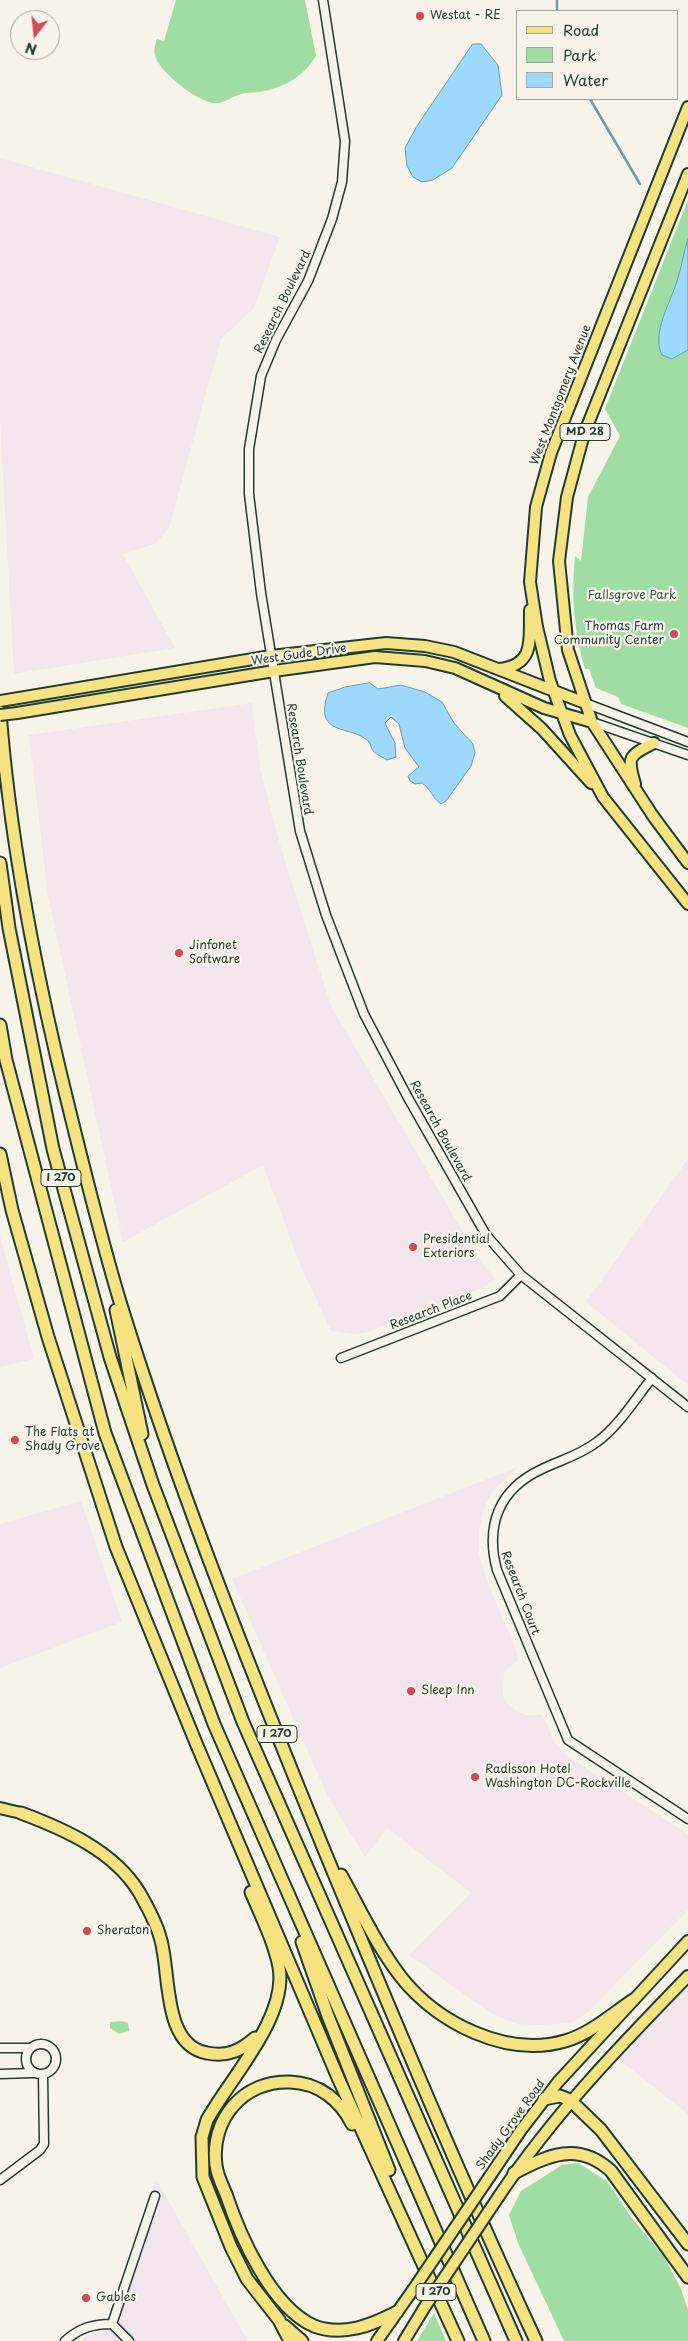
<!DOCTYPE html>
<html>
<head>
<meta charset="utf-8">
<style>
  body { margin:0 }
  #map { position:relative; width:688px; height:2341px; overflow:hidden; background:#f7f3e8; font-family:"Playpen Sans",sans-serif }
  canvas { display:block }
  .legend { position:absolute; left:516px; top:10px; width:162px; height:90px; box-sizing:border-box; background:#f7f3e8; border:1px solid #a1aaa0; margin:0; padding:6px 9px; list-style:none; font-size:15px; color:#1f3d34 }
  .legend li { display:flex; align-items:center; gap:10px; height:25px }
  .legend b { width:25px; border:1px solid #a1aaa0 }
  .north { position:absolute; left:10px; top:10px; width:50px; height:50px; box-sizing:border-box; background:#f7f3e8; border:1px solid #a1aaa0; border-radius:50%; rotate:196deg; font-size:14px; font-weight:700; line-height:20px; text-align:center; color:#1f3d34 }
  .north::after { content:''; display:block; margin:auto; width:18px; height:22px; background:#d1495b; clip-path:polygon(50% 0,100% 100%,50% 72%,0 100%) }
</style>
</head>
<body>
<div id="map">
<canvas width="688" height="2341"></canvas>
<ul class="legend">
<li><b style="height:6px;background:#f6e281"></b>Road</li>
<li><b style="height:14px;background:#a0dda4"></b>Park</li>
<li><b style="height:14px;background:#9cd9fd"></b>Water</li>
</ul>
<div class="north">N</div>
</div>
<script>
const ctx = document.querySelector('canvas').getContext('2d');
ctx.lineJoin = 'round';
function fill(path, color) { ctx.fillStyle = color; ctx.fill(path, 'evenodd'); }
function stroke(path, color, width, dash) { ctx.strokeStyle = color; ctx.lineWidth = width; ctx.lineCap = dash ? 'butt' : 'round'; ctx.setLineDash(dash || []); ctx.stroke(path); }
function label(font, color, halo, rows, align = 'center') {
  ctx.font = font + ' "Playpen Sans",sans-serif'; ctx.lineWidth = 4.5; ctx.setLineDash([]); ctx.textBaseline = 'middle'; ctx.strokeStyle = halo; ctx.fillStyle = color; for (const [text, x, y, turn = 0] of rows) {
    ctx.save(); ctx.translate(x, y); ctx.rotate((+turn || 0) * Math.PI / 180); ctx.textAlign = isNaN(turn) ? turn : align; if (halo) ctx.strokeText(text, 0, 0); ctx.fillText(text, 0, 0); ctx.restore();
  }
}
fill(new Path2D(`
  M0,158L280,237L254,308L221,339L169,528L155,544L123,554L175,648L14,674L0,421Z
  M252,703L260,768L281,848L331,1006L474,1251L495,1279L484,1287L365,1333L353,1334L331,1331L301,1267L263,1165L123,1242L48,896L29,735Z
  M688,1159V1385L586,1302Z
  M0,1236L34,1359L0,1367Z
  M518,1467L492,1492L483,1511L479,1532V1554L487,1581L517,1652L518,1660L504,1672L503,1695L506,1702L516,1711L526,1715H541L547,1724L554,1742L567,1756L688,1834V1910L587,2013L571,2023L540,2025L516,2024L491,2013L409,1955L471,1893L387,1828L365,1857L327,1795L232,1579Z
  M81,1501L122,1622L0,1668V1524Z
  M688,1978V2114L613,2055Z
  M156,2179L248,2341H81L88,2335L102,2333Z`), '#f2e6ec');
fill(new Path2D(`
  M176,0H305L316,56C303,77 285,87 260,92C254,93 247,92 241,94C231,97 222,105 212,103C195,99 162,74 156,58C153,51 155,46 157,39L164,41Z
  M688,200V728L621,704L618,697L596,688L589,669H585C574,631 571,595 575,556L581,561L588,497L620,436L605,409Z
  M122,2021L128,2023L129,2031L119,2034L110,2028V2022Z
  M578,2163L607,2181L631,2217L664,2257L681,2289L688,2310V2341H564L518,2243L509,2215L521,2191L562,2165Z
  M434,2313L446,2341H417Z`), '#a0dda4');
const water = new Path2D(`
  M473,44H481L498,65L502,95L452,168L433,180L422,182L413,177L407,166L405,148L417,126Z
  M688,239V350L672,359L662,355C651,333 671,302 677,281C682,267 683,253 688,239Z
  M370,683L378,689L401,685L425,692L442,702L454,723L473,744L475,753L471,766L446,801L441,804C432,798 431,789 422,783L415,784L410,781L408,776L419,767L405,748L399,724L391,717L385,723L395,743L396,757L387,760C383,757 377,755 374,752C371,749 371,744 368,741C351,724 313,738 328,693L345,687Z`);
fill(water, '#9cd9fd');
stroke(water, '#6a9bad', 1);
stroke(new Path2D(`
  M557,11V0
  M590,99L640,184`), '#6a9bad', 2.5);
const minor = new Path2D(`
  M323,0L345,141L342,182L332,219L308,281L276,340L261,376L249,449V494L261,593L300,831L326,915L364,1014L407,1096L486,1235L521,1275L688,1407
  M585,703L688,742
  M592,722L688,755
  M341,1358L500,1296L521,1275
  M652,1378C635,1399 619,1426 597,1442C580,1455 561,1460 542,1469C499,1489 485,1525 497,1570L568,1740L688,1819
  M26 2059a15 15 0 1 1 30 0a15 15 0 1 1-30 0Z
  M0,2048H30
  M0,2074L33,2073
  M0,2180L40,2150L44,2144L43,2075
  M112,2324L129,2341
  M65,2341C79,2328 93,2324 112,2324L155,2196`);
const major = new Path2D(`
  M688,107L551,453L536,507L530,582L537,627L550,681L570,735L603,797L688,904
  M688,174L584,434L567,497L559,561L568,650L592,722L653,816L688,863
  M499,669C536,665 529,639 530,610
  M505,696L542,729L591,783
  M0,701L271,656L386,643L425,646L454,652L585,703
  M17,713L274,671L375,657L425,661L455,668L544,708L592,722
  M635,784C627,757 628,756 654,743
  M0,1808L21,1813
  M490,2176L521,2130L558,2082L688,1941
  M499,2196C553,2115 620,2046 688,1976
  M377,2341L417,2284
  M404,2341L426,2305`);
const highway = new Path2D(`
  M0,712C10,841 35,970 66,1096C83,1165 100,1236 121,1305C174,1476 240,1643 307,1808C380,1987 455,2166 536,2341
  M0,863L9,928L53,1149L110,1357L153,1485L243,1722L516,2341
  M0,1025L6,1060L105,1433L214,1724L484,2341
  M0,1154L12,1210L48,1337L116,1547L196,1743L339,2080L458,2341
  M116,1310L142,1434
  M21,1813C64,1829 114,1851 139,1892C147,1906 156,1922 160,1937C171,1970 161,2045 207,2053C227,2057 240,2051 255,2038
  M341,1875C360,1909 377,1946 401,1977C437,2023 507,2058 565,2041C590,2034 612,2014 633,2000
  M251,1892C261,1916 274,1941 279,1967C288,2017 231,2077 207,2120L202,2137L203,2177L231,2247L247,2279L279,2320L290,2341
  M302,1942L328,2016L389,2170
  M544,2099L560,2096L570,2100L601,2130L688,2244
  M352,2124C340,2100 319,2083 290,2082C244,2080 210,2119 216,2165C217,2175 222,2185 226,2194C240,2236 271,2307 314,2326C343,2337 372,2325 397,2312
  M514,2173C549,2155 578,2141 611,2171L688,2277
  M285,2326L302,2341`);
stroke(minor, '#1f3d34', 11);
stroke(major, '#1f3d34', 14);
stroke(highway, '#1f3d34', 15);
stroke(minor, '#f7f3e8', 8);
stroke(major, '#f6e281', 10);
stroke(highway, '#f6e281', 11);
const majorBridge = new Path2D(`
  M0,715L17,713
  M417,2284L490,2176
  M426,2305L499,2196`);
stroke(majorBridge, '#1f3d34', 14, []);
stroke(majorBridge, '#f6e281', 10);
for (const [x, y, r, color] of [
  [420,16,5,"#d1495b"],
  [674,634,5,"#d1495b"],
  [179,953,5,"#d1495b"],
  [413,1247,5,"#d1495b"],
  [15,1440,5,"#d1495b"],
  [411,1691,5,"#d1495b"],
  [475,1777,5,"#d1495b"],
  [87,1931,5,"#d1495b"],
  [86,2298,5,"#d1495b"]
]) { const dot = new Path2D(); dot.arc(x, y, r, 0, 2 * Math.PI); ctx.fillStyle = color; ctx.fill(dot); stroke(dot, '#f7f3e8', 2); }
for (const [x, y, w] of [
  [585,432,50],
  [61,1178,40],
  [277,1734,40],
  [436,2292,40]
]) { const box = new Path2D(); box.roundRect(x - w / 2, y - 8.5, w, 17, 4); ctx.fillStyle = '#f7f3e8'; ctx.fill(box); stroke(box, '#1f3d34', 1); }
label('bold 11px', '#1f3d34', null, [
  ["MD 28",585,432],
  ["I 270",61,1178],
  ["I 270",277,1734],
  ["I 270",436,2292]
]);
label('12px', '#1f3d34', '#f7f3e8', [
  ["Westat - RE",430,16],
  ["Thomas Farm",664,627,"right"],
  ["Community Center",664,641,"right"],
  ["Jinfonet",189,946],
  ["Software",189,960],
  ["Presidential",423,1240],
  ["Exteriors",423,1254],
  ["The Flats at",25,1433],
  ["Shady Grove",25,1447],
  ["Sleep Inn",421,1691],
  ["Radisson Hotel",485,1770],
  ["Washington DC-Rockville",485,1784],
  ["Sheraton",97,1931],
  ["Gables",96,2298]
], 'left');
label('12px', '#1f3d34', '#f7f3e8', [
  ["Research Boulevard",283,302,-64],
  ["West Montgomery Avenue",561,395,-69],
  ["West Gude Drive",299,655,-8],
  ["Research Boulevard",299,759,81],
  ["Research Boulevard",440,1131,61],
  ["Research Place",431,1311,-21],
  ["Research Court",520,1593,69],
  ["Shady Grove Road",511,2125,-54]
]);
label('12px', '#395d4a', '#f7f3e8', [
  ["Fallsgrove Park",632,596]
]);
</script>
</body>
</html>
